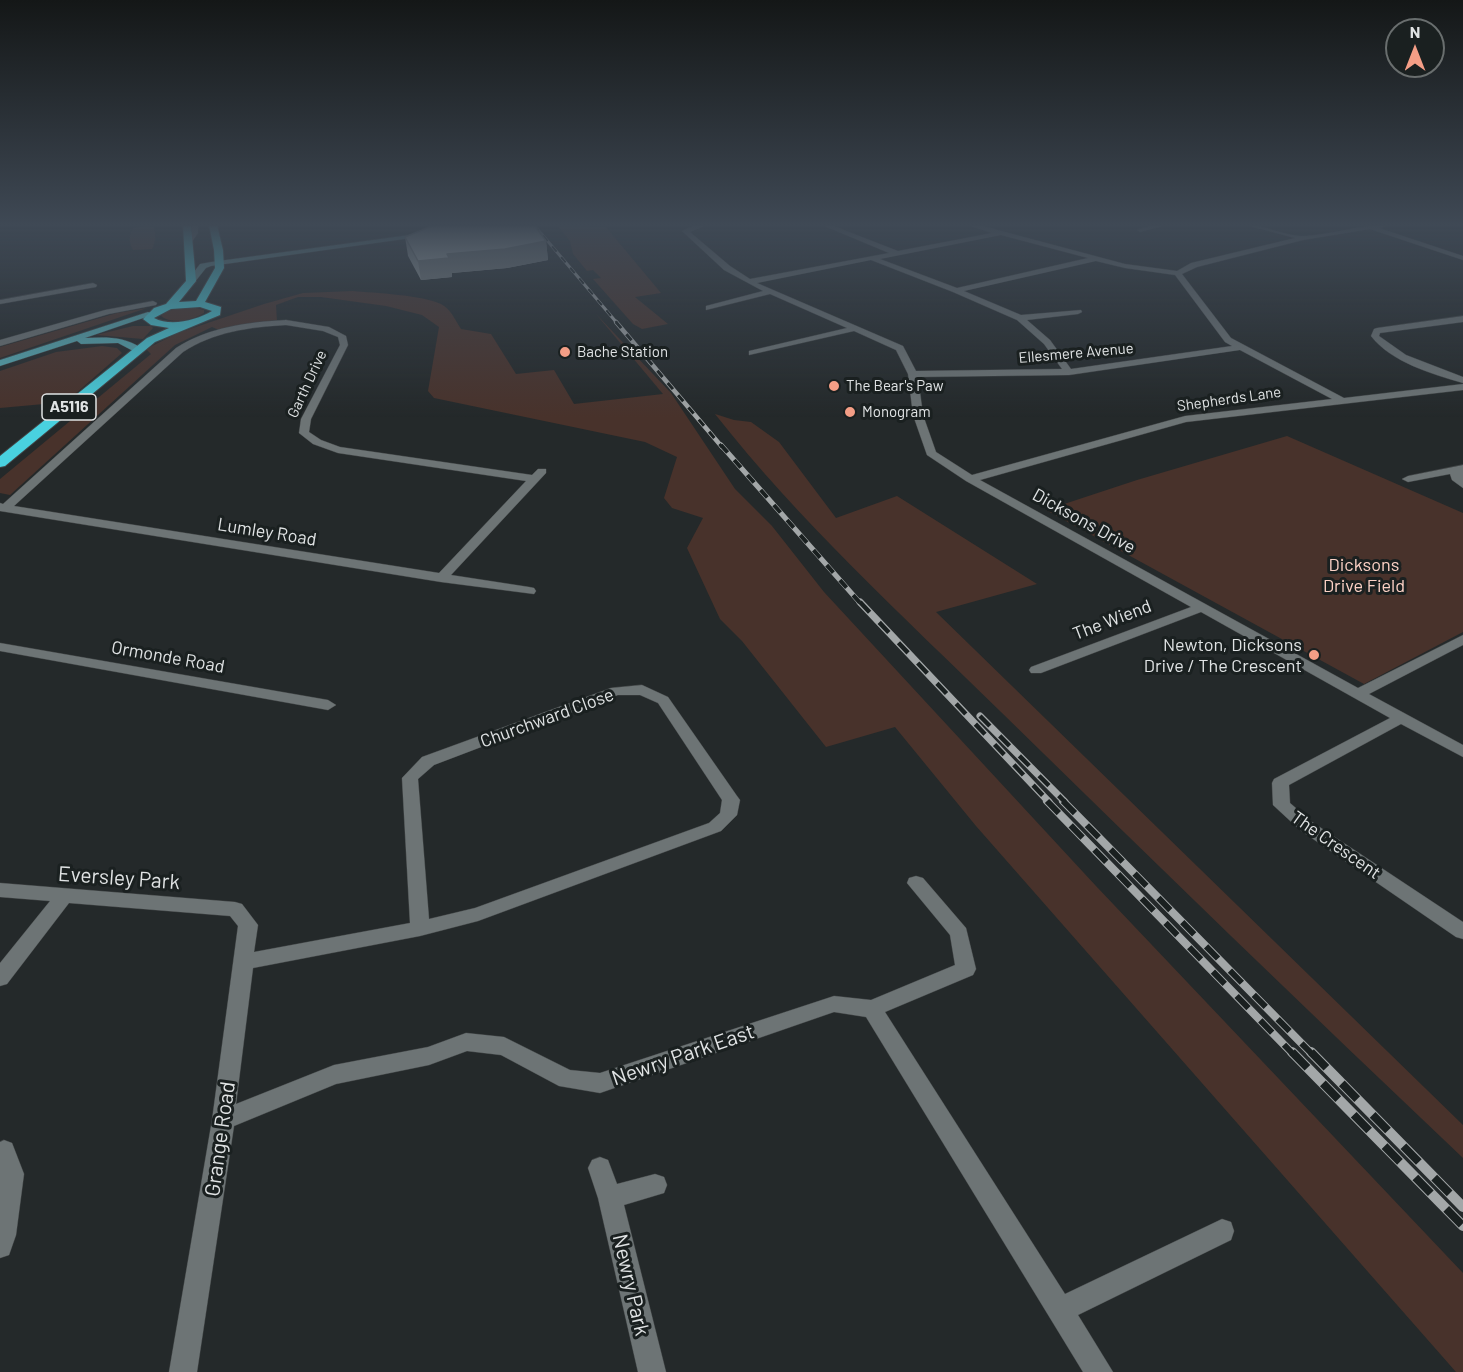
<!DOCTYPE html>
<html>
<head>
<meta charset="utf-8">
<style>
  body { margin:0 }
  #map { position:relative; width:1463px; height:1372px; overflow:hidden; background:#24292a; font-family:Barlow,sans-serif }
  canvas { display:block }
  .north { position:absolute; left:1385px; top:18px; width:60px; height:60px; box-sizing:border-box; background:#1a2020; border:2px solid #696e6e; border-radius:50%; rotate:0deg; font-size:16px; font-weight:700; line-height:24px; text-align:center; color:#e0e3e4 }
  .north::after { content:''; display:block; margin:auto; width:21px; height:27px; background:#f49e86; clip-path:polygon(50% 0,100% 100%,50% 72%,0 100%) }
</style>
</head>
<body>
<div id="map">
<canvas width="1463" height="1372"></canvas>
<div class="north">N</div>
</div>
<script>
const ctx = document.querySelector('canvas').getContext('2d');
ctx.lineJoin = 'round';
function fill(path, color) { ctx.fillStyle = color; ctx.fill(path, 'evenodd'); }
function stroke(path, color, width, dash) { ctx.strokeStyle = color; ctx.lineWidth = width; ctx.lineCap = dash ? 'butt' : 'round'; ctx.setLineDash(dash || []); ctx.stroke(path); }
function label(font, color, halo, rows, align = 'center') {
  ctx.font = font + ' Barlow,sans-serif'; ctx.lineWidth = 6; ctx.setLineDash([]); ctx.textBaseline = 'middle'; ctx.strokeStyle = halo; ctx.fillStyle = color; for (const [text, x, y, turn = 0] of rows) {
    ctx.save(); ctx.translate(x, y); ctx.rotate((+turn || 0) * Math.PI / 180); ctx.textAlign = isNaN(turn) ? turn : align; if (halo) ctx.strokeText(text, 0, 0); ctx.fillText(text, 0, 0); ctx.restore();
  }
}
fill(new Path2D(`
  M557,225L606,227L661,293L635,297L668,324L642,329L633,324L593,279L601,278L593,270L587,271L573,254L570,241Z
  M146,226L154,227C156,236 156,241 152,249L133,250C129,243 128,236 133,228Z
  M353,291C374,293 423,295 441,304C451,309 455,320 461,329L491,334L516,374L554,370L574,404L663,394L596,314L671,393L735,489L772,526L824,592L1096,886L1463,1273V1372H1456L976,826L895,727L826,747L742,641L720,619L687,548L703,518L672,508L664,498L677,457L645,442L434,398L428,391L439,327L422,315L386,306L321,297H298L276,305L277,321L219,330L212,327L175,345L10,495L0,493V479L151,354L146,349L178,333L264,304L303,293Z
  M147,308L0,358V347L117,313Z
  M181,308H196L204,310V313C193,320 172,325 161,316L167,311Z
  M133,326H151L153,328L143,339L96,335Z
  M102,346L117,348L122,353L66,402L0,408V371L56,352Z
  M715,414L734,420L751,422L779,442L836,518L897,496L1037,584L936,612L1463,1125V1158C1308,1011 1154,862 1001,712C903,616 800,522 715,414Z
  M1287,436L1463,513V632L1364,684L1046,510L1137,480Z`), '#48322b');
const street = new Path2D(`
  M192,225H198V233L189,246L186,244L192,233Z
  M696,225H706L690,232L730,266L750,279L889,253L822,225H831L898,251L992,233L968,225H979L1125,264L1177,271L1191,263L1295,238L1246,225C1266,225 1286,237 1305,236C1333,234 1360,225 1388,225L1379,228L1463,256V260L1370,229L1303,240L1197,267L1182,274L1231,338L1344,398L1463,384V390L1186,422L980,480L1358,688L1463,635V645L1369,694L1463,745V757L1401,724L1289,785L1290,803L1312,822L1463,922V939L1456,937L1300,830L1273,805L1272,783L1274,779L1390,718L1201,612L1041,673H1031L1029,670L1031,667L1191,607L966,481L927,455L913,415L908,374L896,350L854,331L749,355V351L847,328L770,294L706,310V306L763,291L724,270L682,231ZM1001,235L1088,258L957,288L880,259ZM871,260L953,292L1017,320L1044,344L1062,369L916,371L903,346L757,283ZM1096,261L1125,268L1175,275L1225,342L1232,346L1071,369L1050,340L1027,320L1078,314L1082,312L1081,310L1021,315L964,291ZM1240,350L1332,399L1185,416L972,475L936,452L923,415L918,377L1069,375Z
  M1154,225H1166L1140,232L1137,230Z
  M93,283L97,285L96,287L0,304V300Z
  M153,301L157,303L156,305L109,314L0,346V340L105,310Z
  M1463,316V322L1380,333L1379,336L1406,355L1463,377V383C1432,374 1391,362 1371,336L1374,329L1377,328Z
  M286,320L329,327L346,336L348,345L311,419L309,432L321,440L340,447L532,475L538,469H546V473L451,575L529,587L534,588L536,591L534,594L441,582L0,511V503L3,504L176,348C209,327 248,322 286,320ZM286,325L323,331L338,337L340,345L301,419L299,433L313,444L338,453L526,481L439,573L14,506L183,352C213,332 250,327 286,325Z
  M1463,465V488L1452,480L1450,474L1408,482L1402,479L1408,476Z
  M0,643L328,700L336,705L328,710L0,651Z
  M642,685L668,697L737,796L740,800L737,815L721,831L478,921L420,936L253,968L236,1104L334,1065L428,1047L466,1033L504,1037L570,1070L600,1073L834,996L871,1000L955,965L950,935L907,883L909,878L916,876L923,878L966,928L976,969L973,975L885,1012L1065,1294L1222,1219L1231,1222L1234,1231L1231,1240L1078,1315L1113,1372H1083L866,1017L834,1012L600,1093L559,1086L501,1055L467,1051L429,1065L336,1084L234,1126L197,1372H169L212,1120L238,926L230,916L69,903L7,984L0,986V963L50,901L0,897V883L235,902L242,904L258,925L254,952L410,923L402,778L422,757L611,688ZM618,695H640L658,703L722,800L720,813L709,823L475,908L429,919L418,779L434,765Z
  M4,1140L12,1143L24,1174L16,1235L9,1255L0,1258V1142Z
  M600,1157L608,1160L617,1184L655,1174L664,1177L667,1185L664,1193L624,1205L666,1372H638L598,1198L588,1168L592,1160Z`);
const secondary = new Path2D(`
  M424,233L426,236L211,266L206,268L194,283L187,281L200,264L211,262Z`);
const primary = new Path2D(`
  M148,312L155,314L85,338C105,337 124,336 141,348V352H135L118,343L81,344L77,341L0,366V360Z`);
const highway = new Path2D(`
  M183,225H191L196,281L179,302L196,301L215,268L214,250L209,225H217L223,250L224,268L205,302L221,307L220,315L155,342L5,466L0,467V456L147,338L169,328L151,325L143,319L154,308L166,304L186,281ZM200,307L212,311C197,320 171,327 154,318L171,309Z`);
stroke(street, '#404445', 1);
stroke(secondary, '#404445', 1);
stroke(primary, '#404445', 1);
stroke(highway, '#404445', 2);
fill(street, '#6d7475');
fill(secondary, '#629095');
fill(primary, '#57acb5');
fill(highway, '#49d1df');
const railFar5 = new Path2D(`
  M534,225L617,323`);
const railFar4 = new Path2D(`
  M616,322L722,447`);
const railFar3 = new Path2D(`
  M721,445L861,604`);
const railFar2 = new Path2D(`
  M860,602L1049,802
  M980,716L1065,802`);
const railFar1 = new Path2D(`
  M1047,801L1293,1054
  M1063,801L1312,1054`);
const rail = new Path2D(`
  M1292,1052L1463,1226
  M1311,1052L1463,1207`);
stroke(railFar5, '#a3a7a8', 3);
stroke(railFar4, '#a3a7a8', 4.5);
stroke(railFar3, '#a3a7a8', 5);
stroke(railFar2, '#a3a7a8', 7);
stroke(railFar1, '#a3a7a8', 8);
stroke(rail, '#a3a7a8', 10);
stroke(railFar5, '#1a2020', 2, [7]);
stroke(railFar4, '#1a2020', 3, [8]);
stroke(railFar3, '#1a2020', 4, [10]);
stroke(railFar2, '#1a2020', 4.5, [14]);
stroke(railFar1, '#1a2020', 6, [17]);
stroke(rail, '#1a2020', 8, [22]);
fill(new Path2D(`
  M405,237L546,241L548,260L507,268L452,273V277L421,280L408,256Z`), '#a5acad');
fill(new Path2D(`
  M546,241L548,260L507,268L452,273V277L421,280L418,261L447,254Z`), '#868c8d');
const building = new Path2D(`
  M434,225H534L546,241L505,249L447,254L449,258L418,261L405,237Z`);
fill(building, '#c0c8c9');
stroke(building, '#868c8d', 1.5);
const sky = ctx.createLinearGradient(0, 0, 0, 417);
sky.addColorStop(0, '#141717');
sky.addColorStop(0.54, '#3f4955');
sky.addColorStop(1, '#3f495500');
ctx.fillStyle = sky;
ctx.fillRect(0, 0, 1463, 417);
for (const [x, y, r, color] of [
  [565,352,6,"#f49e86"],
  [834,386,6,"#f49e86"],
  [850,412,6,"#f49e86"],
  [1314,655,6,"#f49e86"]
]) { const dot = new Path2D(); dot.arc(x, y, r, 0, 2 * Math.PI); ctx.fillStyle = color; ctx.fill(dot); stroke(dot, '#1a2020', 2); }
label('15px', '#e0e3e4', '#1a2020', [
  ["Bache Station",577,352],
  ["The Bear's Paw",846,386],
  ["Monogram",862,412]
], 'left');
label('15px', '#e0e3e4', '#1a2020', [
  ["Ellesmere Avenue",1076,353,-5],
  ["Garth Drive",307,384,-65],
  ["Shepherds Lane",1229,399,-8]
]);
for (const [x, y, w] of [
  [69,407,54]
]) { const box = new Path2D(); box.roundRect(x - w / 2, y - 13, w, 26, 4.5); ctx.fillStyle = '#1a2020'; ctx.fill(box); stroke(box, '#e0e3e4', 1.5); }
label('bold 16px', '#e0e3e4', null, [
  ["A5116",69,407]
]);
label('18px', '#e0e3e4', '#1a2020', [
  ["Dicksons Drive",1084,521,29],
  ["Lumley Road",267,532,9],
  ["The Wiend",1112,620,-21],
  ["Ormonde Road",168,657,10],
  ["Churchward Close",547,718,-20],
  ["The Crescent",1336,845,35]
]);
label('18px', '#fcd1c5', '#1a2020', [
  ["Dicksons",1364,565],
  ["Drive Field",1364,586]
]);
label('18px', '#e0e3e4', '#1a2020', [
  ["Newton, Dicksons",1302,645],
  ["Drive / The Crescent",1302,666]
], 'right');
label('21px', '#e0e3e4', '#1a2020', [
  ["Eversley Park",119,878,4],
  ["Newry Park East",683,1055,-19],
  ["Grange Road",220,1139,-82],
  ["Newry Park",631,1285,77]
]);
</script>
</body>
</html>
